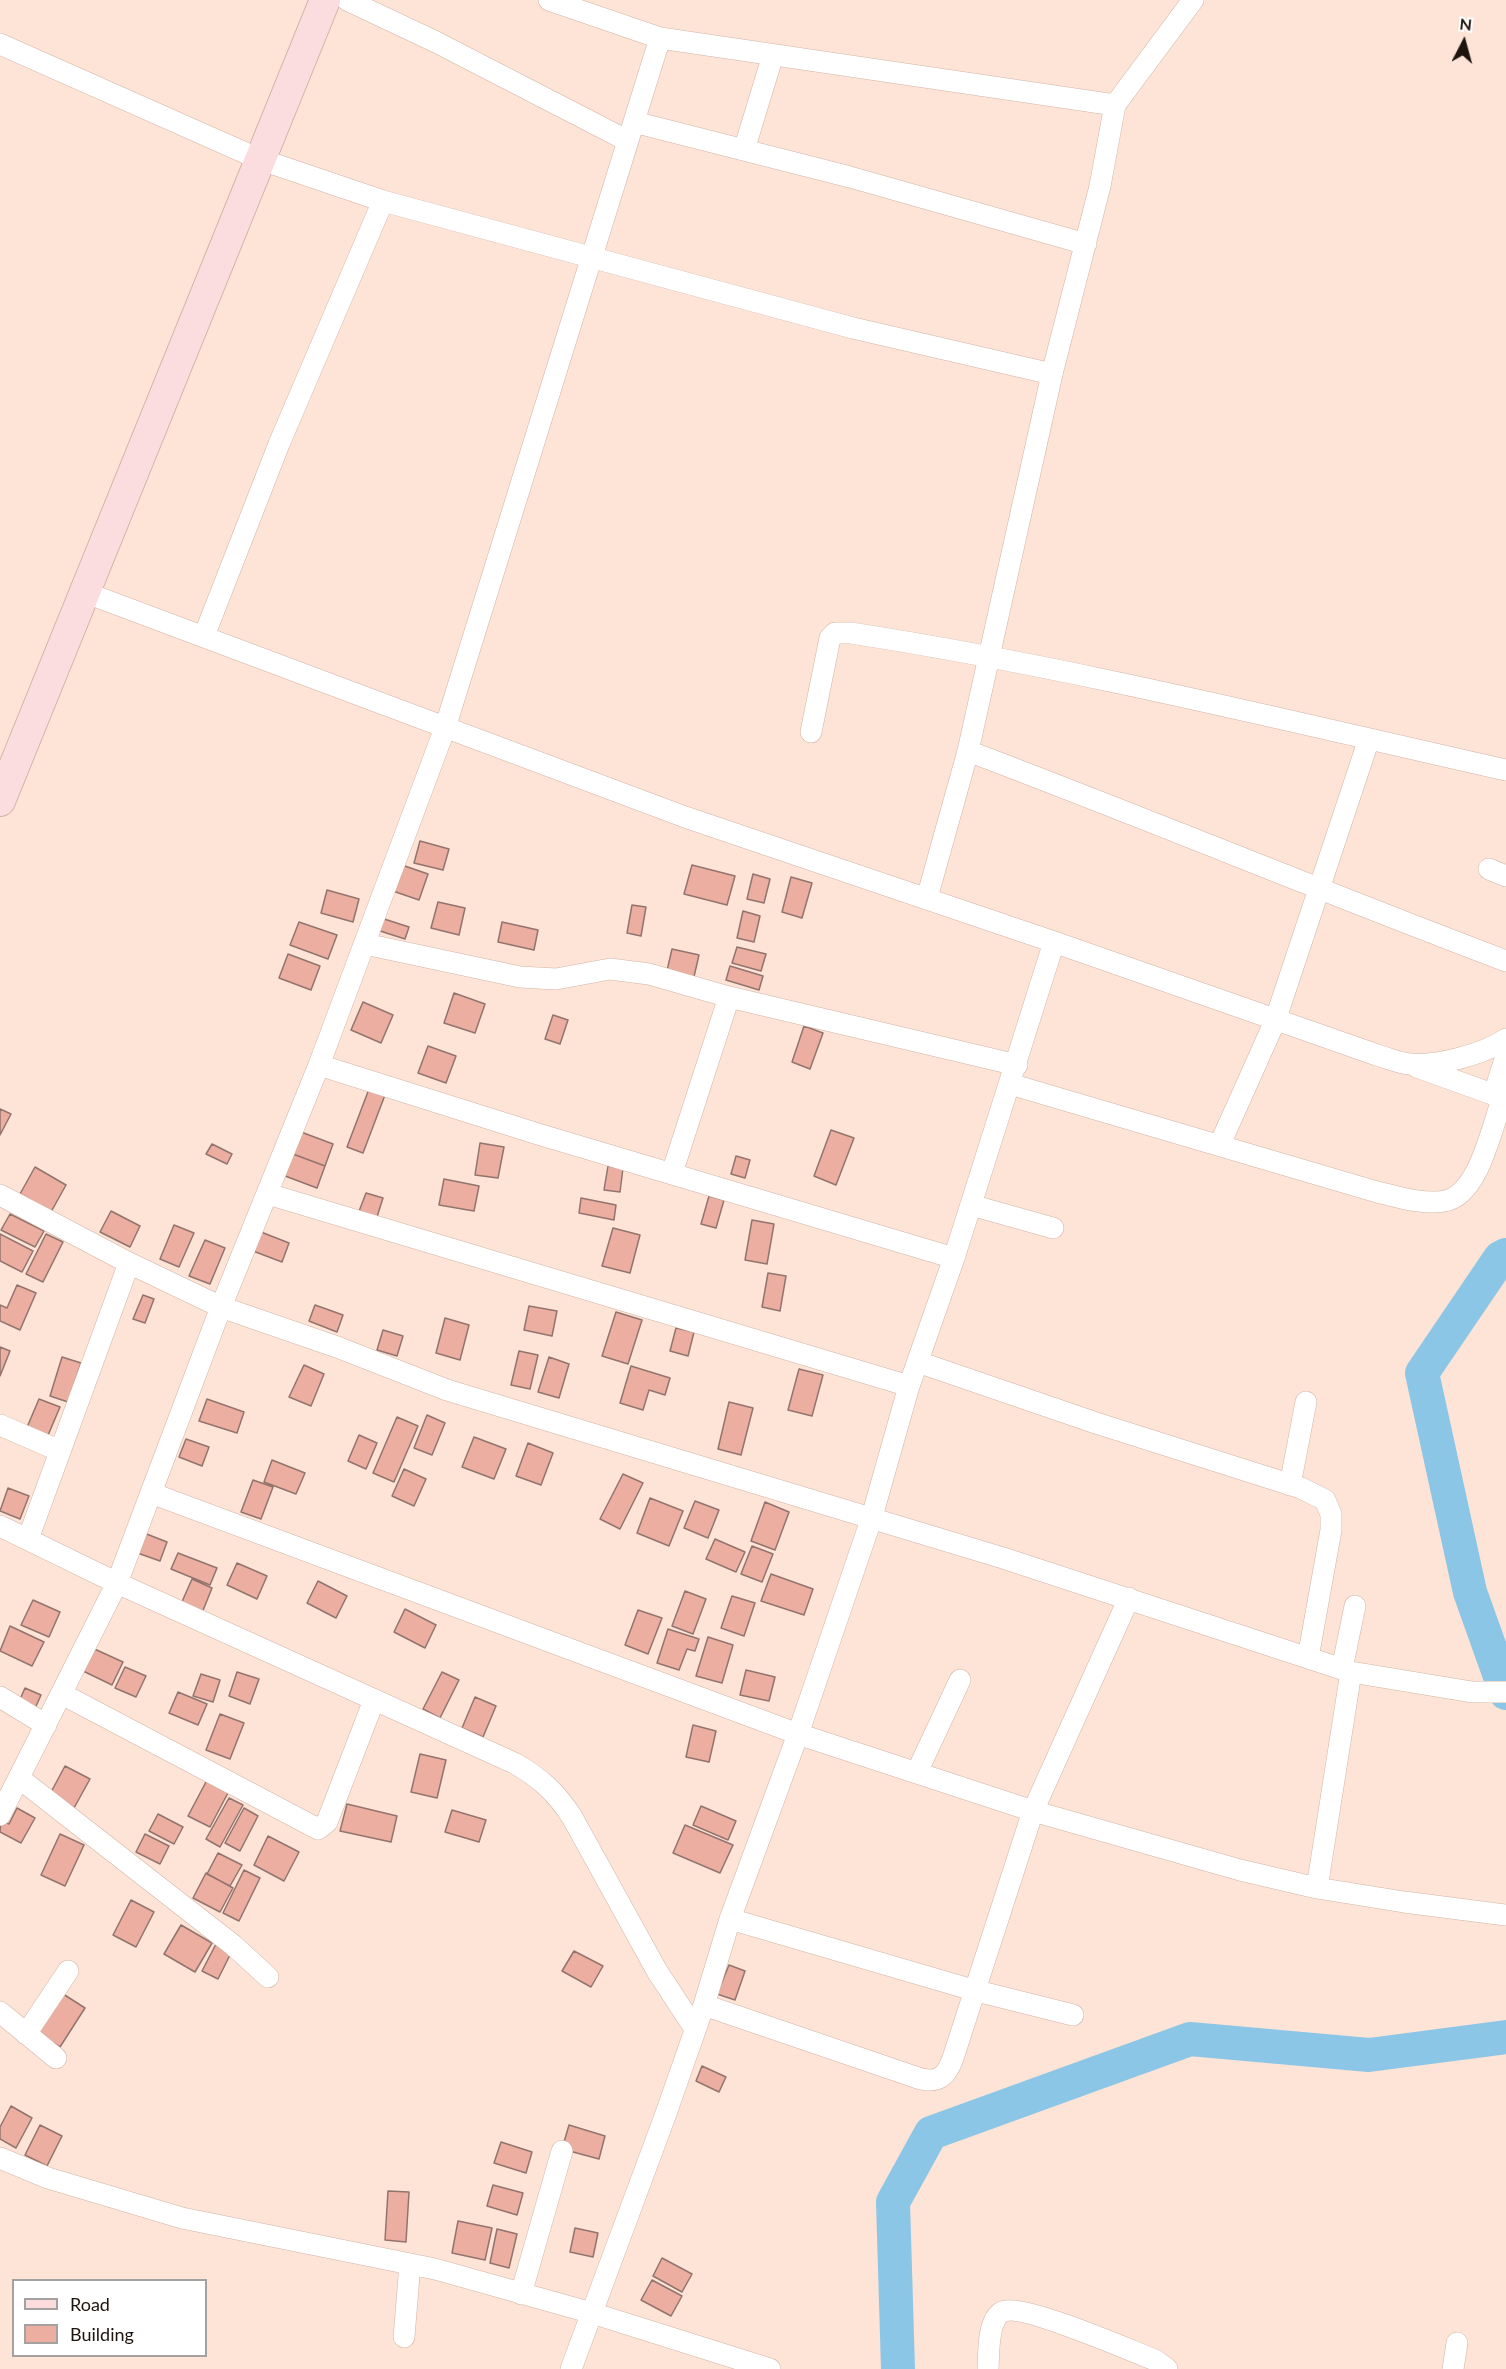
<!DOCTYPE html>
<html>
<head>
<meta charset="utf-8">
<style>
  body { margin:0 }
  #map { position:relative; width:1506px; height:2369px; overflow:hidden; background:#fde4d7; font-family:Lato,sans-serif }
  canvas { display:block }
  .legend { position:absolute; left:12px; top:2279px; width:195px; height:78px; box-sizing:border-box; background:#fff; border:2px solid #a5a19f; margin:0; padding:8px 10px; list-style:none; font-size:18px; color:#1e140e }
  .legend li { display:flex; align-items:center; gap:12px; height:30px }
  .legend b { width:30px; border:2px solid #a5a19f }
  .north { position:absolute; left:1434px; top:12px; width:60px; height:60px; -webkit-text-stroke:4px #fff; paint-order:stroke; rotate:6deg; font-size:16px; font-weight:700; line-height:24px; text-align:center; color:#1e140e }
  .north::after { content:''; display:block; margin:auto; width:21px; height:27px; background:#1e140e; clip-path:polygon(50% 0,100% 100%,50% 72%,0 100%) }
</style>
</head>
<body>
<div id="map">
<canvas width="1506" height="2369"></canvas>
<ul class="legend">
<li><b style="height:8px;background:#fcdddf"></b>Road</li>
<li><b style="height:16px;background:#ecaea1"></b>Building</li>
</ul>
<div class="north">N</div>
</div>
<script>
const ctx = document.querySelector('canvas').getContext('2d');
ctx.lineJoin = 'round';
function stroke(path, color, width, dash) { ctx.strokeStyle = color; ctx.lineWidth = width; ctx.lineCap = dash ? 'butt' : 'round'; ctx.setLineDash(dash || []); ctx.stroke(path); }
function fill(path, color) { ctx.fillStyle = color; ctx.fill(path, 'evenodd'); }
stroke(new Path2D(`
  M1506,1255L1500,1258L1422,1373L1470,1592L1506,1693
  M898,2369L893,2202L931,2133L1190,2039L1369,2055L1506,2037`), '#8cc6e7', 34);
const building = new Path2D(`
  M420,841L449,849L443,870L414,863Z
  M399,864L428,874L419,900L390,890Z
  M692,865L735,876L727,905L684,894Z
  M753,874L770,879L764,903L747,899Z
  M791,877L812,883L802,918L782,912Z
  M327,890L359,899L353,922L321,913Z
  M438,902L465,908L459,935L431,928Z
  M632,905L646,907L641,936L627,933Z
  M743,911L760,916L754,942L737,938Z
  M378,917L409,927L405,939L374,929Z
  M299,922L337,935L328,959L290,945Z
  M502,922L538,930L534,950L498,942Z
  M737,947L766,954L761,971L732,963Z
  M672,949L699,955L693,981L666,975Z
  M288,954L320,966L311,990L279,978Z
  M730,966L763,976L759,990L726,980Z
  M454,993L485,1004L475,1033L444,1023Z
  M363,1002L393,1015L381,1043L351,1030Z
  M553,1015L568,1020L560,1044L545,1039Z
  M804,1026L823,1033L810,1069L792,1062Z
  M428,1046L456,1056L446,1083L418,1073Z
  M369,1089L385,1095L363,1153L347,1147Z
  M0,1109L11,1114L0,1135Z
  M831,1130L854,1138L836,1185L814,1176Z
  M301,1132L333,1144L325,1166L293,1154Z
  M480,1143L504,1147L498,1178L475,1175Z
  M212,1144L232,1154L227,1164L206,1154Z
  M293,1154L325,1166L317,1188L285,1176Z
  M736,1156L750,1160L745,1178L731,1174Z
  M608,1166L623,1168L620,1192L604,1190Z
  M35,1167L66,1185L51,1212L20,1194Z
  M444,1179L479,1186L474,1211L439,1205Z
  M366,1193L383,1198L376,1220L358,1214Z
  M709,1196L724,1200L716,1228L701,1224Z
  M581,1198L616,1205L614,1220L579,1213Z
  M111,1211L140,1226L130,1247L100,1232Z
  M10,1214L44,1231L35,1247L1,1230Z
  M752,1220L774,1224L767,1264L745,1260Z
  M174,1225L194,1233L179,1267L160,1259Z
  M613,1228L640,1235L630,1273L602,1266Z
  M261,1232L289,1243L282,1262L253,1251Z
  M0,1234L33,1251L22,1272L0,1261Z
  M46,1234L63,1242L43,1282L26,1274Z
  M205,1240L225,1248L210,1284L189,1276Z
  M768,1273L786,1276L780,1311L762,1307Z
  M17,1285L36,1293L20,1330L0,1321V1305L7,1308Z
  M143,1295L154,1299L145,1323L133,1319Z
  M315,1305L343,1315L337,1332L309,1321Z
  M529,1306L557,1311L552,1336L524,1330Z
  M616,1312L642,1320L628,1364L602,1356Z
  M445,1318L469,1325L460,1360L436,1353Z
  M676,1328L694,1332L688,1356L670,1351Z
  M383,1330L403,1336L397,1356L377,1350Z
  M0,1347L10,1351L0,1376Z
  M519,1351L538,1355L530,1389L511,1385Z
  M62,1357L81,1363L68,1402L50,1396Z
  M549,1357L569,1364L559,1398L538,1392Z
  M304,1365L324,1374L311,1406L289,1397Z
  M631,1366L670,1378L665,1395L649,1390L643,1410L620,1403Z
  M799,1369L823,1375L812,1416L788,1410Z
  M39,1399L60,1407L46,1440L25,1432Z
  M207,1399L244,1412L237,1433L199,1421Z
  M729,1402L753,1408L741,1455L718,1449Z
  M427,1415L445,1423L432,1455L414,1448Z
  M397,1417L418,1426L394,1482L373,1473Z
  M359,1435L377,1443L366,1469L348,1461Z
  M474,1437L506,1449L494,1479L462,1467Z
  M186,1439L209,1447L202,1466L179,1457Z
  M528,1443L553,1453L541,1485L516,1476Z
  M272,1460L305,1473L296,1494L264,1482Z
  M404,1469L426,1479L414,1506L392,1496Z
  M623,1474L643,1483L620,1529L600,1519Z
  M253,1480L273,1487L261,1519L241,1512Z
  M8,1488L29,1496L20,1519L0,1511Z
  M650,1498L683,1511L669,1546L637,1533Z
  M695,1501L719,1510L708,1538L684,1528Z
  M765,1502L789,1512L775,1550L751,1541Z
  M139,1531L167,1542L160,1561L132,1551Z
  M715,1539L745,1552L736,1572L706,1559Z
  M752,1546L773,1554L762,1582L741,1574Z
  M178,1553L217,1568L210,1585L171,1569Z
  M237,1563L267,1576L257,1599L227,1585Z
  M771,1574L813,1589L804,1615L761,1601Z
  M192,1579L212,1588L202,1613L181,1604Z
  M318,1581L347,1596L336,1618L307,1603Z
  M685,1591L706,1599L693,1634L672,1626Z
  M732,1596L755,1603L744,1636L721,1628Z
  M33,1600L60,1612L49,1637L21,1625Z
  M405,1609L436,1625L425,1648L394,1632Z
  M638,1610L662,1618L648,1654L625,1645Z
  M10,1626L44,1642L32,1666L0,1651Z
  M668,1629L699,1639L695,1651L687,1649L679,1670L657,1663Z
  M708,1637L733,1645L722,1683L696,1676Z
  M90,1647L123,1662L112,1685L79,1669Z
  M125,1667L146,1676L136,1697L115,1688Z
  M746,1670L775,1677L769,1701L740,1695Z
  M237,1672L259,1679L250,1704L229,1696Z
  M442,1672L459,1680L440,1718L423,1709Z
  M201,1674L220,1680L213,1702L193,1696Z
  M25,1688L41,1695L33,1713L17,1706Z
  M178,1692L207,1704L198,1725L169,1713Z
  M475,1697L496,1706L483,1737L462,1728Z
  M220,1714L244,1723L230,1759L206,1750Z
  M693,1725L716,1731L709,1762L686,1757Z
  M420,1754L446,1760L437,1798L411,1792Z
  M65,1766L90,1779L74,1808L50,1794Z
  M207,1780L229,1791L210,1827L188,1816Z
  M229,1798L243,1805L220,1847L206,1839Z
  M347,1804L397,1816L391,1842L340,1831Z
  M701,1806L736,1821L728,1840L693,1825Z
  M17,1808L35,1818L21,1843L0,1832L1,1820L9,1824Z
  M244,1808L258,1816L240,1851L225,1843Z
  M452,1810L486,1820L479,1842L445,1832Z
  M158,1814L183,1827L174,1844L149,1831Z
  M685,1825L733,1845L720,1873L673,1853Z
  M60,1834L84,1845L65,1886L41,1875Z
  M145,1834L169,1846L160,1864L136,1852Z
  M268,1836L299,1852L284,1881L254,1865Z
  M218,1853L242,1865L230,1886L207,1874Z
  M244,1870L260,1878L239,1921L223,1913Z
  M206,1873L233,1888L220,1912L193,1898Z
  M131,1900L154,1912L136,1947L113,1935Z
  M181,1925L212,1943L195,1972L164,1954Z
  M216,1944L232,1951L218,1979L202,1971Z
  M574,1951L603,1966L591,1987L562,1971Z
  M729,1965L745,1971L735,2000L717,1994Z
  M60,1992L85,2008L60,2047L35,2032Z
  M702,2066L726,2077L719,2092L696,2081Z
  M11,2106L32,2118L16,2148L0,2139V2127Z
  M40,2125L62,2136L47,2166L25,2155Z
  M569,2125L605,2136L599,2159L562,2149Z
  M501,2142L532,2152L526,2173L494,2163Z
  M493,2185L523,2193L517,2215L487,2206Z
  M388,2191L409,2192L406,2242L385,2240Z
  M458,2221L492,2228L485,2260L452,2253Z
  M575,2228L598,2233L593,2257L570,2252Z
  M497,2229L517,2234L509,2268L490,2263Z
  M662,2258L692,2274L682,2292L653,2276Z
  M652,2280L682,2296L671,2316L641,2300Z`);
fill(building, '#ecaea1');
stroke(building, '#93746d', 1.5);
const street = new Path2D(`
  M347,0L436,42L628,141
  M549,0L660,38L1115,105
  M0,44L259,159L383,201L853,328L1052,374
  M634,122L850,177L1086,244
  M744,150L773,55
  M84,592L685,817L1054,942L1377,1055C1388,1058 1399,1063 1410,1064C1436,1067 1484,1054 1506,1039
  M204,636L279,444L383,201
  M811,732L830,638L835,633H851C1071,667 1288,721 1506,770
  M968,751C1148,819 1326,893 1506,961
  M1489,869L1506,876
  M927,898L968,751L1052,374L1100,186L1115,105L1193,0
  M365,944L520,977L556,979L610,969L649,974L729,997L1017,1065
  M319,1065L538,1134L954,1258
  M1417,1067L1506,1099
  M1010,1084L1377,1192C1399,1197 1422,1205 1445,1201C1479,1195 1492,1126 1503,1097
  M1494,1094L1506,1056
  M1220,1144L1275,1021L1369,739
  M672,1173L729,997
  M268,1194L909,1386
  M0,1195L129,1263L221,1307L337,1347L447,1390L1003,1558L1351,1672L1472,1692H1506
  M971,1205L1053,1228
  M918,1362L1096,1423L1301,1488L1325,1500L1331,1514V1530L1308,1658
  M0,1425L60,1451
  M1290,1485L1306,1402
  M151,1493L798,1734L1033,1811L1240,1870L1317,1888L1404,1902L1506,1915
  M0,1526L117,1583L514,1763C539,1777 556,1792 572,1817L657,1971L695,2029
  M28,1539L129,1263
  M1342,1669L1355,1606
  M62,1694L318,1829L327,1822L374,1700
  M0,1697L46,1725
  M917,1772L960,1680
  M19,1778L233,1945L268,1977
  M0,1815L117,1583L221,1307L319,1065L445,728L660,38
  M1317,1888L1351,1672
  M730,1919L973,1990L1073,2015
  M704,2005L921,2079C940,2083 947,2075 953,2058L1033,1811L1129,1598
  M0,2012L56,2058
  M26,2034L68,1971
  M0,2158L48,2178L182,2218L435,2269L592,2313L770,2369
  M521,2294L562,2151
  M404,2337L410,2264
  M571,2369L664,2119L704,2005L730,1919L798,1734L871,1520L909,1386L954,1258L1054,942
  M988,2369C989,2354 987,2321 1002,2312C1020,2302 1131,2351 1155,2360L1167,2369
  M1453,2369L1457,2343`);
const secondary = new Path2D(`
  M0,801L325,0`);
stroke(street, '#d2b4a5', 22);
stroke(secondary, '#d2b4a5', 32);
stroke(street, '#fff', 21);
stroke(secondary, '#fcdddf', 30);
</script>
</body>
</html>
